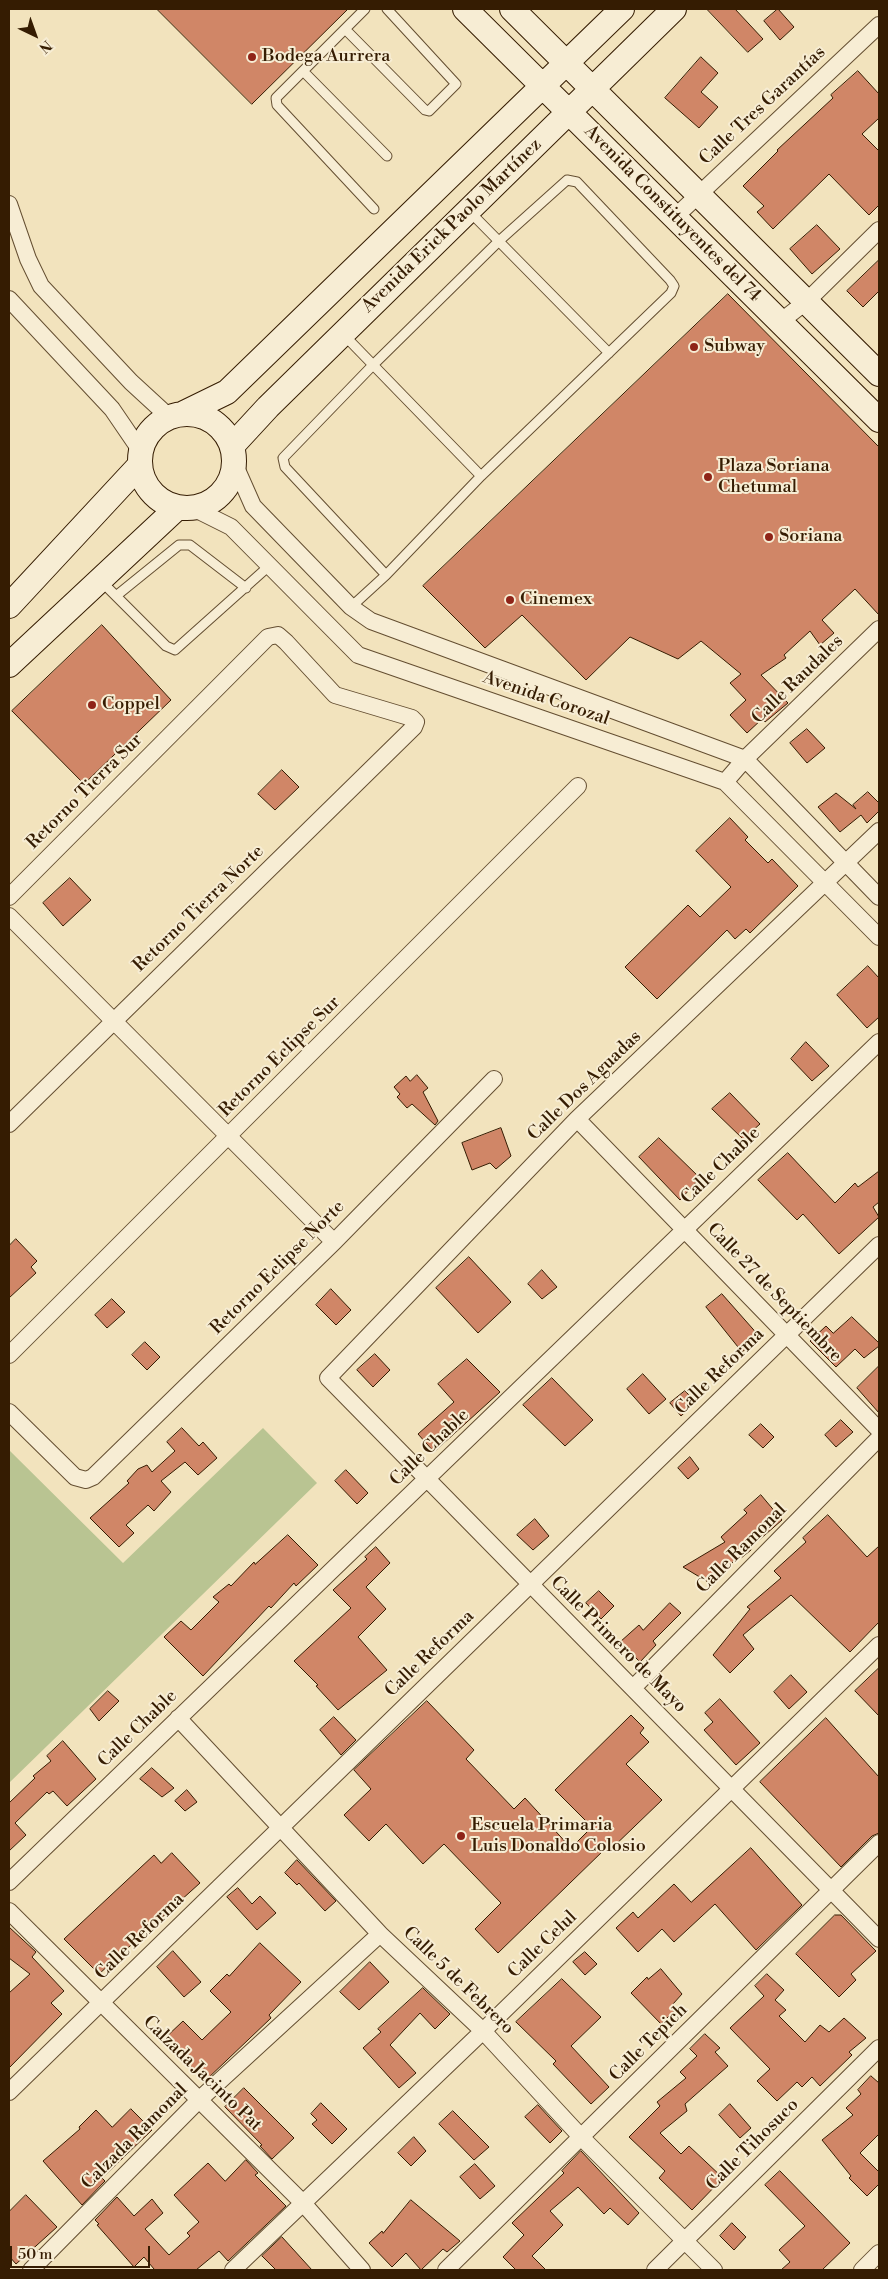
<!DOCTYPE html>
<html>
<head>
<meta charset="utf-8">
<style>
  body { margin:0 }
  #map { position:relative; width:888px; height:2279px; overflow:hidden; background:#f2e3bd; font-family:"Libre Bodoni",serif }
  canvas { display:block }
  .frame { position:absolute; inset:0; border:10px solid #351c02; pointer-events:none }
  .north { position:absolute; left:10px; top:10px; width:50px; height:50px; -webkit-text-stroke:4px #f7edd4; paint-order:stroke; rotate:138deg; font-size:14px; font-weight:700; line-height:20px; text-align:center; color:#351c02 }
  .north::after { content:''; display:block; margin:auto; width:18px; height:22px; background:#351c02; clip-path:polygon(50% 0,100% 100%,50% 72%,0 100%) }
  .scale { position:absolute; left:10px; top:2246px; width:140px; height:22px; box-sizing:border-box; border:2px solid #351c02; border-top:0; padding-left:6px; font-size:15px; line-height:18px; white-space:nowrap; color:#351c02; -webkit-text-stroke:4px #f7edd4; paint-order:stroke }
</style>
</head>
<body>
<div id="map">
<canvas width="888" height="2279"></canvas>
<div class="frame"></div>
<div class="north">N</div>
<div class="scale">50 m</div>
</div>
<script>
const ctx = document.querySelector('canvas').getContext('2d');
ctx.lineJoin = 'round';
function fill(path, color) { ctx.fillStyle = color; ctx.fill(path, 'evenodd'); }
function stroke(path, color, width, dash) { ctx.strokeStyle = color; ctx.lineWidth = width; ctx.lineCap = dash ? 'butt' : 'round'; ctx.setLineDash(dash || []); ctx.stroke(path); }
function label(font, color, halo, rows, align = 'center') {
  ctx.font = font + ' "Libre Bodoni",serif'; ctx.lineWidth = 4; ctx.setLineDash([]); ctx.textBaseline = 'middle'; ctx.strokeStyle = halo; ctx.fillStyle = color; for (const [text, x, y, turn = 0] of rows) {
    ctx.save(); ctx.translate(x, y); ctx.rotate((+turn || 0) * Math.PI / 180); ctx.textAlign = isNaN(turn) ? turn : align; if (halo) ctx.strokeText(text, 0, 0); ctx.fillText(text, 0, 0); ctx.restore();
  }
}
fill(new Path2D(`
  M263,1428L317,1483L9,1783V1450L123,1563Z`), '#b9c492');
const building = new Path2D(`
  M157,9H348L252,104Z
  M707,9H735L763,39L748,52Z
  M778,9L794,27L780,40L764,21Z
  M701,57L718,73L701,92L718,107L699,128L665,98Z
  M858,71L879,94V118L862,134L879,151V205L869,215L829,174L773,229L757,212L764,206L743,186L778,151L777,150L833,98L831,95Z
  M817,225L840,249L812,274L790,249Z
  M879,260V291L863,307L847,291Z
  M728,294L879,447V615L855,589L822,620L834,633L820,645L810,631L784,655L786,658L761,675L788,703L765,722L762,719L747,733L730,715L746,700L730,683L741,674L701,641L678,659L630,637L586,680L522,615L485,648L423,586Z
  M102,625L171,700L84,784L12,711Z
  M807,729L825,748L807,763L790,743Z
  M282,770L299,787L275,810L258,794Z
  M868,792L879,803V811L867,823L861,815L840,832L818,807L836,793L856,809L853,805Z
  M730,818L748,837L745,840L768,863L772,859L798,886L750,933L746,929L735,939L727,930L657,999L625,967L688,905L700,917L731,887L696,851Z
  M70,878L91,900L63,926L43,903Z
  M868,966L879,978V1017L867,1028L837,995Z
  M806,1042L829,1066L812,1081L791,1059Z
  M417,1075L428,1088L423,1092L438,1121L435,1125L412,1104L407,1108L397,1097L400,1094L394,1087L406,1076L410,1081Z
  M730,1093L760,1124L743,1139L712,1109Z
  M501,1128L511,1156L496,1169L490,1163L472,1170L462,1143Z
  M659,1138L700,1178L680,1200L639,1157Z
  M788,1153L835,1203L855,1183L858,1187L879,1171V1202L873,1207L879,1217L839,1254L803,1214L797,1220L758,1180Z
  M16,1239L37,1261L31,1267L36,1273L9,1298V1246Z
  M469,1257L511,1302L478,1333L436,1288Z
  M542,1270L557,1287L542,1299L528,1284Z
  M331,1289L351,1310L336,1325L316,1305Z
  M722,1294L760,1337L742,1352L706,1307Z
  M112,1299L125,1312L107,1328L95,1315Z
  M852,1317L879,1343V1346L864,1358L855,1349L836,1367L810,1341L826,1326L833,1333Z
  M145,1342L160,1357L147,1370L132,1355Z
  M375,1354L390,1370L373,1387L357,1370Z
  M467,1359L500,1392L434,1452L418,1434L454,1402L438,1384Z
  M879,1366V1413L857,1388Z
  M643,1374L666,1399L649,1414L627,1389Z
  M552,1378L593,1420L565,1446L523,1405Z
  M685,1391L696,1402L681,1416L670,1403Z
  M841,1420L853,1432L836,1447L825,1435Z
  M761,1424L774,1437L763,1448L749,1435Z
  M182,1428L199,1446L203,1442L217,1458L198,1475L185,1462L161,1481L171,1492L154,1511L148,1505L126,1525L134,1533L119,1547L90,1518L129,1483L127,1481L138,1469L147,1465L152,1472L175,1451L167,1442Z
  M690,1457L699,1469L688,1479L678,1468Z
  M346,1470L368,1493L357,1504L335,1481Z
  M761,1495L782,1520L750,1548L751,1550L741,1558L738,1556L713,1585L683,1567L725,1542L721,1537L747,1513L744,1510Z
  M828,1515L867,1557L879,1546V1622L850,1652L791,1595L743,1635L754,1649L730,1673L713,1655L750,1609L747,1607L781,1578L774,1571L806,1542L803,1538Z
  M535,1519L549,1536L533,1550L517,1535Z
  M288,1535L318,1565L296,1586L294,1583L271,1608L269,1606L203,1676L164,1637L181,1621L191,1630L219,1602L213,1597L229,1584L231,1586L254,1562L255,1564Z
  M376,1547L390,1563L366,1587L386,1609L358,1637L387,1670L338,1710L316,1686L318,1685L294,1661L351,1608L333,1590L367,1559L365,1557Z
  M599,1591L614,1606L601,1619L586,1603Z
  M670,1603L681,1613L653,1641L656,1645L640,1662L620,1642L639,1625L643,1630Z
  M879,1668V1716L855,1691Z
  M791,1675L807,1692L789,1709L774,1692Z
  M108,1691L119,1701L99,1721L90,1709Z
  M720,1699L760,1743L736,1765L704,1730L713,1722L705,1713Z
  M427,1701L474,1750L466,1759L514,1809L525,1798L571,1848L592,1827L555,1790L631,1715L644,1728L640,1733L649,1742L626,1764L662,1800L608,1852L605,1849L498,1953L475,1929L501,1903L444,1844L423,1864L386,1824L369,1841L344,1815L371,1789L354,1770Z
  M334,1717L356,1740L341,1755L320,1730Z
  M826,1718L879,1777V1833L872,1836L841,1867L760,1782Z
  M63,1741L96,1779L67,1806L53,1791L49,1794L47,1792L15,1823L26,1835L9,1851V1803L35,1778L33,1776L51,1761L47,1756Z
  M152,1768L174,1788L162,1797L140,1779Z
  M187,1790L197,1802L185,1811L175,1801Z
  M751,1848L802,1905L756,1950L715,1904L674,1942L662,1929L638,1952L616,1928L633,1912L638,1918L674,1884L691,1902Z
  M172,1853L200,1883L99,1974L64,1939L154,1855L161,1863Z
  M297,1860L336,1901L325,1911L299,1883L297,1885L285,1873Z
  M238,1888L252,1904L260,1896L276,1913L257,1930L227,1897Z
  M835,1915H841L876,1951L851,1974L856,1980L839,1997L796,1954Z
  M9,1927L36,1952L32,1957L64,1991L51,2003L62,2014L9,2068V1993L30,1974L9,1958Z
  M260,1943L301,1982L269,2015L271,2018L205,2081L164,2039L183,2021L202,2040L231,2012L210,1991L227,1974L229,1976Z
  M173,1951L201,1982L184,1997L157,1967Z
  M585,1952L597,1964L585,1975L573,1962Z
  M370,1962L389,1982L359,2010L340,1992Z
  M661,1969L682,1994L673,2004L677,2008L661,2024L631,1993L647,1977L648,1979Z
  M767,1974L784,1990L775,2000L786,2010L779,2016L805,2042L820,2025L829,2032L844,2018L866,2038L849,2052L852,2055L820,2086L812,2077L802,2087L797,2082L777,2101L757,2081L770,2069L730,2028L764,1996L755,1986Z
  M562,1979L601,2017L571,2046L609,2087L591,2104L553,2064L556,2061L516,2022Z
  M423,1988L450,2014L435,2029L420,2013L390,2045L416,2073L399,2088L363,2048L381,2032L378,2029Z
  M705,2034L720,2048L715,2052L728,2066L685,2104L687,2111L660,2133L681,2154L689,2146L723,2178L692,2210L659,2178L665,2171L629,2137L660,2106L657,2102L686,2078L680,2072L697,2056L690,2049Z
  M871,2076L879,2083V2134L860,2153L879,2172V2184L867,2196L849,2178L851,2176L822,2140L853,2115L846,2108L861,2094L858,2090Z
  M244,2088L294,2138L272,2159L260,2146L262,2145L225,2107Z
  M321,2103L347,2129L332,2144L312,2124L317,2120L311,2114Z
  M730,2104L751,2128L740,2138L719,2115Z
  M538,2105L562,2131L550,2143L525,2117Z
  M131,2109L152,2130L102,2178L105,2181L82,2205L43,2161L80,2129L79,2127L96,2110L112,2127Z
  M453,2111L489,2147L474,2160L439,2124Z
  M414,2137L426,2151L411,2166L398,2153Z
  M581,2151L639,2213L628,2225L610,2208L604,2214L578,2187L550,2211L563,2225L532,2256L546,2270H516L503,2257L524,2235L512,2223L564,2173L562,2171Z
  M246,2160L258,2173L255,2175L286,2206L228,2261L219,2251L196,2270H153L154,2269L144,2257L134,2267L97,2225L99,2224L95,2220L117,2197L134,2216L152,2199L163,2213L145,2229L169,2255L190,2236L187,2233L199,2222L174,2195L208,2163L225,2181Z
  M475,2164L495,2186L480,2199L460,2177Z
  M780,2171L850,2243L822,2270H781L790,2262L779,2250L805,2226L765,2185Z
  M26,2195L57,2227L16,2264L9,2256V2212Z
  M411,2200L460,2241L447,2252L443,2249L421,2270L406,2253L392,2267L369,2243L382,2231L383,2233Z
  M732,2223L746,2237L734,2250L720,2236Z
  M282,2237L312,2270H276L262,2256Z`);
fill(building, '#d08667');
stroke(building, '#351c02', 1);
const lane = new Path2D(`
  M365,9L276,98L277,105L374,209
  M345,29L425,110L429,111L456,84L387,9
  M303,71L387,156
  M469,211L609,353
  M344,335L481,476
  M101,581L166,646L175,650L269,566
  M116,596L179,545H190L246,588
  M351,607L386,575L481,476L671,293L674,286L670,280L577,182L567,180L499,241L373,365L283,458L285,467L386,575`);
const street = new Path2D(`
  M9,204L28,259L41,286L131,382L168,416
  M675,217L879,25
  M9,299L112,409L140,450
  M780,322L807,301L879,230
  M234,463L253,506L351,607L371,621L745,759L879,897
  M193,508L231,527L358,655L725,782L879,937
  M725,782L745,759L879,629
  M879,831L577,1119L328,1378L879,1939
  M9,897L268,637L278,635L286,642L335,695L412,718L416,722L414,727L9,1124
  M9,916L334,1242
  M577,1119L879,1430
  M9,1355L578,786
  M9,1412L75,1477L86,1480L93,1477L334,1242L494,1079
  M633,1688L879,1438
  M178,1718L380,1934L483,2031L582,2138L714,2270
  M9,1882L879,1042
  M9,1911L303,2203L362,2270
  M9,2092L879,1245
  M31,2270L200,2099L380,1934
  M233,2270L483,2031L879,1645
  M446,2270L879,1843
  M655,2270L879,2048
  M862,2270L879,2253`);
const secondary = new Path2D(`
  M465,9L879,420
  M512,9L879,374
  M184,413L227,392L622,9
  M140 461a47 47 0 1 1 94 0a47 47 0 1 1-94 0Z
  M232,446L268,407L674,9
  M9,606L139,466
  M9,665L177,508`);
stroke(lane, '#644e31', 11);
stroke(street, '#644e31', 18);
stroke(secondary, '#351c02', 26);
stroke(lane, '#f7edd4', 9);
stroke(street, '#f7edd4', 16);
stroke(secondary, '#f7edd4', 24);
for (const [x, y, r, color] of [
  [252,57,5,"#8f2418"],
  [694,347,5,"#8f2418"],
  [708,477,5,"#8f2418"],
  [769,537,5,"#8f2418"],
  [510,600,5,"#8f2418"],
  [92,705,5,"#8f2418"],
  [461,1836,5,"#8f2418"]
]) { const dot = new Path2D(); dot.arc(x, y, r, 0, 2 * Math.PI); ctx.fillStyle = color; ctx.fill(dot); stroke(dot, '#f7edd4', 2); }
label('18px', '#351c02', '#f7edd4', [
  ["Bodega Aurrera",262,57],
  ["Subway",704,347],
  ["Plaza Soriana",718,467],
  ["Chetumal",718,488],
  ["Soriana",779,537],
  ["Cinemex",520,600],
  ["Coppel",102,705],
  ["Escuela Primaria",471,1826],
  ["Luis Donaldo Colosio",471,1847]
], 'left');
label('18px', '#351c02', '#f7edd4', [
  ["Calle Tres Garantías",763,106,-43],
  ["Avenida Constituyentes del 74",672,214,45],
  ["Avenida Erick Paolo Martínez",452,226,-44],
  ["Calle Raudales",798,680,-44],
  ["Avenida Corozal",546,699,19],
  ["Retorno Tierra Sur",85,792,-45],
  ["Retorno Tierra Norte",199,909,-44],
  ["Retorno Eclipse Sur",280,1057,-45],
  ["Calle Dos Aguadas",585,1086,-44],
  ["Calle Chable",721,1166,-44],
  ["Retorno Eclipse Norte",278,1268,-45],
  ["Calle 27 de Septiembre",774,1293,46],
  ["Calle Reforma",720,1372,-44],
  ["Calle Chable",430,1448,-44],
  ["Calle Ramonal",742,1549,-45],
  ["Calle Primero de Mayo",618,1645,45],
  ["Calle Reforma",430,1654,-44],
  ["Calle Chable",138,1729,-44],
  ["Calle Reforma",140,1937,-44],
  ["Calle Celul",543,1945,-44],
  ["Calle 5 de Febrero",458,1981,44],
  ["Calle Tepich",649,2043,-45],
  ["Calzada Jacinto Pat",202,2074,44],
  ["Calzada Ramonal",135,2137,-45],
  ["Calle Tihosuco",753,2145,-45]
]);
</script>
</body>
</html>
